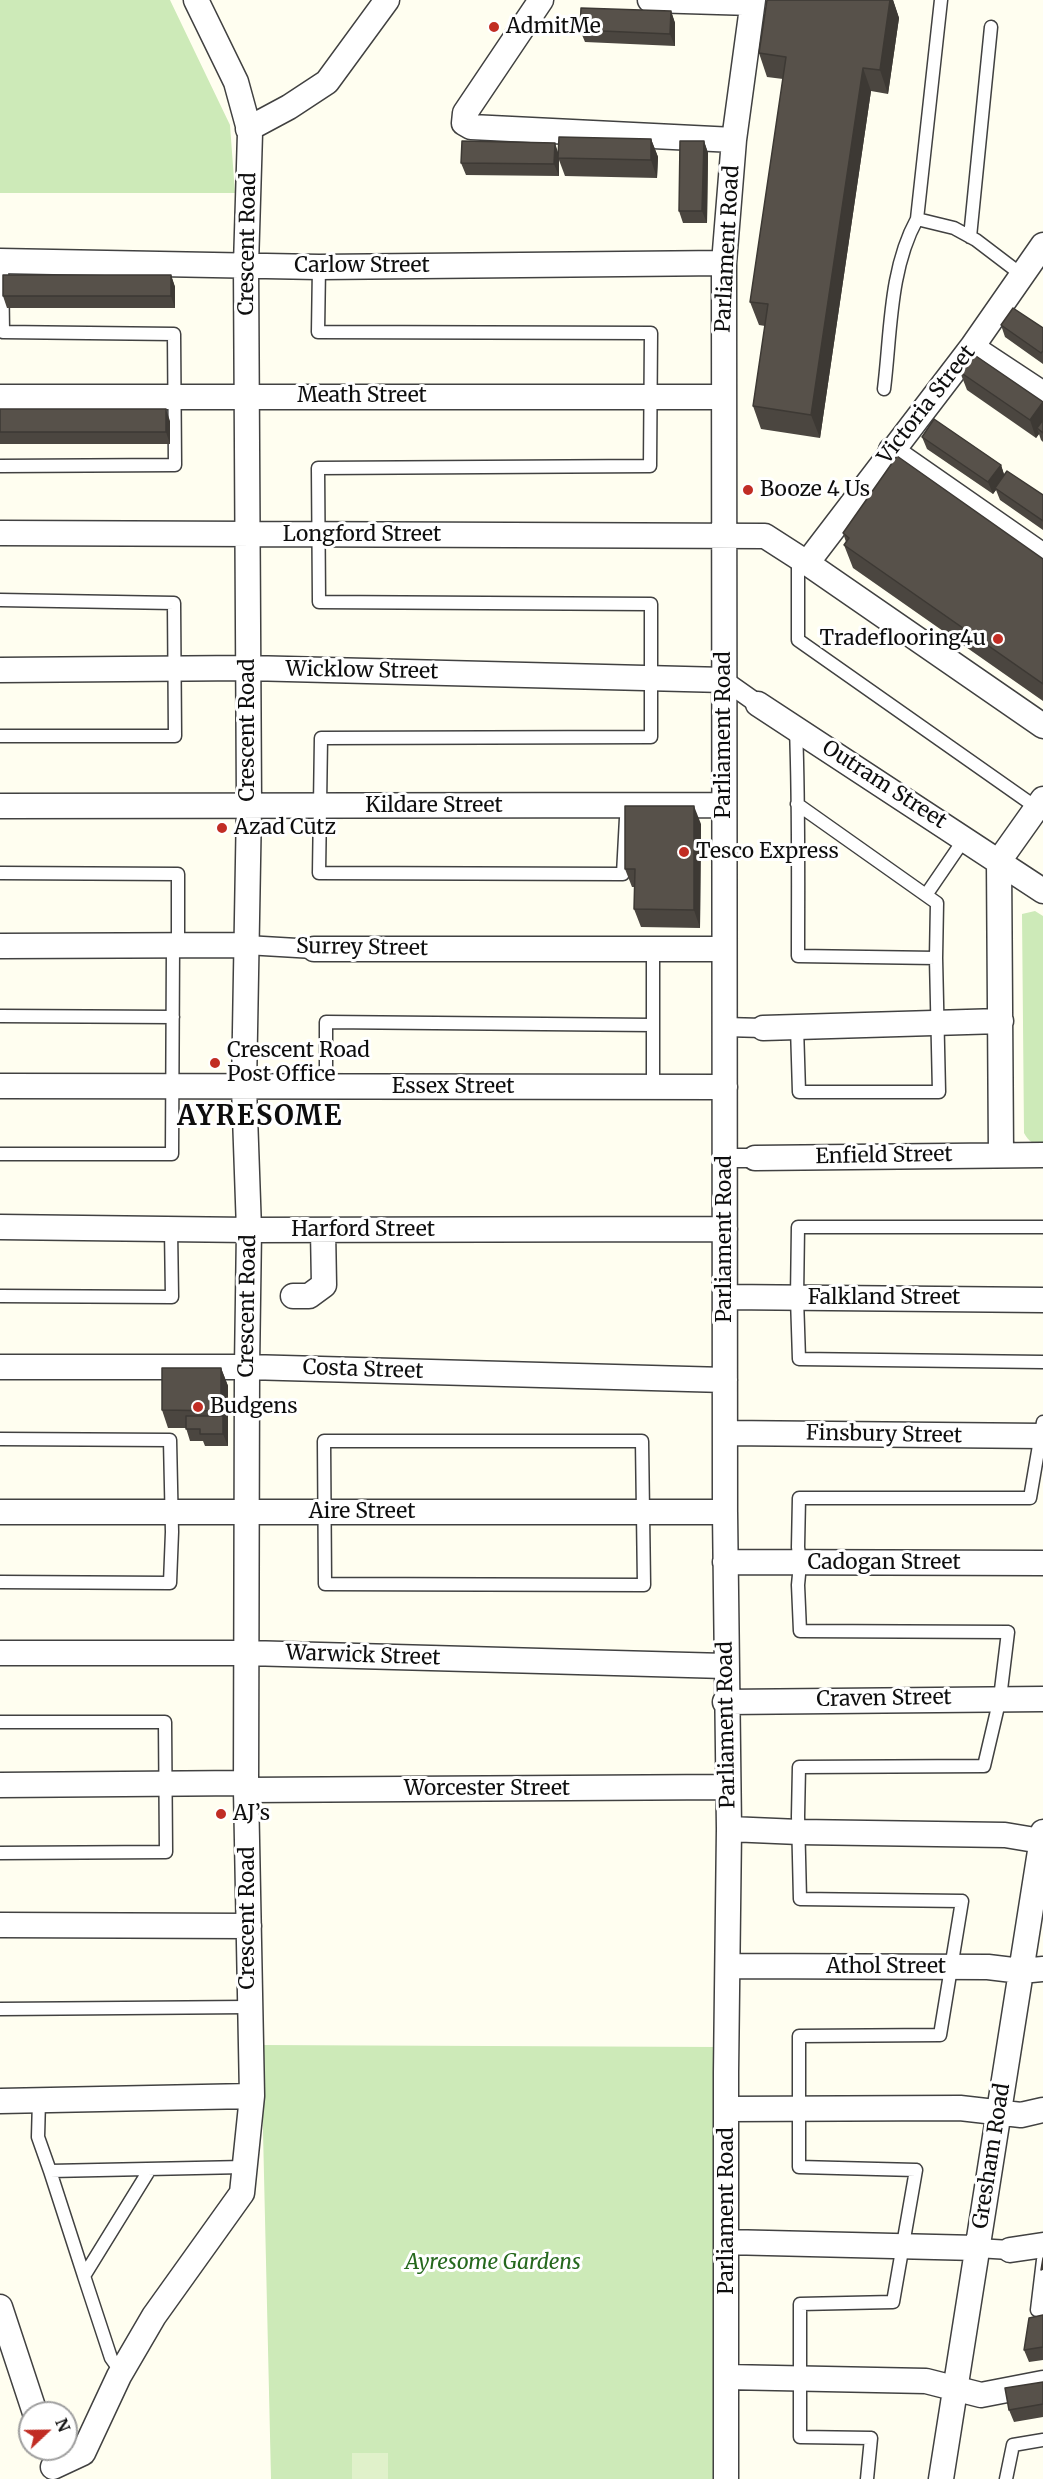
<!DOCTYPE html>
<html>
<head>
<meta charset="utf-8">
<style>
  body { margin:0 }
  #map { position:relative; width:1043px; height:2479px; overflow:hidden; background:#fffef0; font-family:Merriweather,serif }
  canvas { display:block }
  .north { position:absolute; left:18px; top:2401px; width:60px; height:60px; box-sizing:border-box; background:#fff; border:2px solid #9f9f9f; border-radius:50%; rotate:68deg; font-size:16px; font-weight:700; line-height:24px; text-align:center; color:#0e0e0e }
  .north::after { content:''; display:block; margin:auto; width:21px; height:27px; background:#c12d24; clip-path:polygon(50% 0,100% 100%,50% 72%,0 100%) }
</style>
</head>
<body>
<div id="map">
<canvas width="1043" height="2479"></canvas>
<div class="north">N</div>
</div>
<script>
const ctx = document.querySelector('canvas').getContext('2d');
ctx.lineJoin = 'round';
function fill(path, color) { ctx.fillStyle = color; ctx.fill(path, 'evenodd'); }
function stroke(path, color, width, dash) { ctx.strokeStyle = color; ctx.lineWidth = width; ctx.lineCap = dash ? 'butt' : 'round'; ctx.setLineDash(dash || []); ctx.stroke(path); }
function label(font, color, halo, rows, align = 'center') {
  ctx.font = font + ' Merriweather,serif'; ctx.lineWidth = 6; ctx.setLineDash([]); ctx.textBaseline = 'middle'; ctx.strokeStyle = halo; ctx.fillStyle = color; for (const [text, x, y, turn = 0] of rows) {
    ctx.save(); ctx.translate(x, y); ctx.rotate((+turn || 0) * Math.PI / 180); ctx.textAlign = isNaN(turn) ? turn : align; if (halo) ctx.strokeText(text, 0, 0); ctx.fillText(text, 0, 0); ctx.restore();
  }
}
fill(new Path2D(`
  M0,0H170L230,125L235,193H0Z
  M1035,911L1043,916V1144C1033,1144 1029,1142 1024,1133L1022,914Z
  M261,2045L719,2047L718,2479H271Z`), '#cdeab8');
fill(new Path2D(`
  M352,2453H388V2479H352Z`), '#e0f1ca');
const service = new Path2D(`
  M941,0L917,219L954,228L976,240L1022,275
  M970,237L991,27
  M319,267L318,332L651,333L650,466L318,468L319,602L651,604V737L321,738L319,873L623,874L626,818
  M884,389C891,333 889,270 917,219
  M0,466L175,465L174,334L3,332L2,261
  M798,557V640L1040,810
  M0,600L174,603L175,736H0
  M796,729C799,805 798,880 798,956L936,958L937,903L797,804
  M0,873L178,874V946
  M926,895L965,838
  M653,950V1087
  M0,1016L173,1017
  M797,1027L799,1092H939L936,958
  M326,1087V1022L653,1025
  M0,1154H172L173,946
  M1043,1227H798L797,1298L799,1359L1043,1362
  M0,1296L172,1297L171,1229
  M0,1439L170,1440L172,1532L170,1583L0,1582
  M324,1441H642L644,1585L325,1584Z
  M0,1722H165L166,1852L0,1853
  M0,2009L248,2007
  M39,2100L38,2137L50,2171
  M150,2169L84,2276L50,2171L244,2167
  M1043,2260L1037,2310L1043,2309
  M84,2276L111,2358L121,2372
  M867,2479L871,2438L800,2437V2304L893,2302L916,2170L799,2167V2036L940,2035L962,1901L800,1899L798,1816L799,1767L984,1766L1000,1698L1008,1632L800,1631L798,1585L800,1564L798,1547L799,1498H1030L1043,1422
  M1006,2479L1013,2445L1043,2440`);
const pedestrian = new Path2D(`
  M724,680L758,704
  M246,945L314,949
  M725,1027L763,1028
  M725,1158H755
  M977,2248L1010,2250`);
const minor = new Path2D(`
  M541,0L465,113L464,123L471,127L734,140
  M650,0L752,3
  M248,129L289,107L327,82L387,0
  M0,261L319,267L724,263
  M972,347L1043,394
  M0,397H723
  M891,450L1043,556
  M0,533L765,536L807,563L1043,726
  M807,563L972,347L1043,245
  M0,670L248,668L724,680
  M758,704L1043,891
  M0,806L723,805
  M0,946L246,945
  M314,949H723
  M763,1028L1001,1021
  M0,1086L725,1087
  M1001,1154L999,861L1043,799
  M755,1158L1043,1155
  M0,1227L249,1230L725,1229
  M293,1296H309L324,1285L323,1230
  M725,1297L1043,1300
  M0,1367H247L725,1380
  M725,1433L1043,1436
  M0,1512H725
  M725,1562L1043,1563
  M0,1653H247L725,1666
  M725,1702L1043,1699
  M0,1785L246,1783
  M246,1790L727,1787
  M729,1829L799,1832L1005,1835L1041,1841
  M0,1925L249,1926
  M728,1966L988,1967L1021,1971L1043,1969
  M0,2101L252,2096
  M727,2109L960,2108L1021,2115L1043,2110
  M726,2242L977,2248
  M1010,2250L1043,2245
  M0,2307L35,2413
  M726,2377L926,2381L981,2395L1043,2383
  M53,2467L83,2453L119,2376L154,2316L242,2193L252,2096L246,1790L247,1367L249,1230L244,1087L249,805L246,265L250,133L236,82L196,0
  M726,2479V2072L729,1829L725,1512L724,263L734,140L753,0
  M941,2479L1043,1832`);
stroke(service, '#414141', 15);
stroke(pedestrian, '#414141', 21);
stroke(minor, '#414141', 27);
stroke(service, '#fff', 12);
stroke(pedestrian, '#fff', 18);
stroke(minor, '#fff', 24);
fill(new Path2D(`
  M767,0H893L899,18L888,94L871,91L820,438L761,429L753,406L765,326L759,325L750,302L783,79L767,77L759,53Z
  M671,11L675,23V46L585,42L580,30Z
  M651,139L658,157L657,178L565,176L559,160V176L466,175L461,163L558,153Z
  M704,141L708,153L707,223H683L679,211Z
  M171,275L175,287V308H7L3,296Z
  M1001,325L1043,328V364L1005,337Z
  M960,372L1043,403V442L1041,440L1039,434L1036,438L967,390Z
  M0,409L170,421V444H0Z
  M922,437L1001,465L1004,475L1043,495V530L1000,500L996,490L993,494L927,449Z
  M843,533L1043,559V701L853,568L844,545L846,542Z
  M701,824L700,928L641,927L634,909V887H632L625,869Z
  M221,1368L228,1386V1446H205L203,1441H190L186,1428H168L162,1410Z
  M1043,2315V2360L1029,2362L1024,2350Z
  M1043,2382V2417L1014,2422L1009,2410Z`), '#4b4640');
fill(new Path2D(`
  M890,0H893L899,18L888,94L880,70Z
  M671,11L675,23V46L670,34Z
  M863,68L871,91L820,438L811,415Z
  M651,139L658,157L657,178L651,160Z
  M704,141L708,153L707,223L702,211Z
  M555,143L559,155V176L554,164Z
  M171,275L175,287V308L171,296Z
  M1043,402V429L1037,428L1039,434L1036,438L1030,420Z
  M166,409L170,421V444L166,432Z
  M1001,465L1005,477L995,488L996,490L993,494L988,482Z
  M694,806L701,824L700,928L694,910Z
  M221,1368L228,1386V1446L223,1434V1416L221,1411Z`), '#3d3934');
const building = new Path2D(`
  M767,0H890L880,70L863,68L811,415L753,406L768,304L750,302L786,57L759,53Z
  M581,8L671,11L670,34L580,30Z
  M559,137L651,139V160L558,158Z
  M462,141L555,143L554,164L461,163Z
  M680,141H704L702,211H679Z
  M3,275H171V296H3Z
  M1013,308L1043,328V351L1041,353L1001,325Z
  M973,354L1043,402L1030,420L960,372Z
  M0,409H166V432H0Z
  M934,419L1001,465L988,482L922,437Z
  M1043,420V433L1037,428Z
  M897,456L1043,559V684L844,545L849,538L843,533Z
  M1007,471L1043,495V521L995,488Z
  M625,806H694V910L634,909L635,869H625Z
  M162,1368H221V1411L162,1410Z
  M186,1416H223V1434H200V1429H186Z
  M1043,2258V2269L1041,2270Z
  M1043,2315V2347L1024,2350L1029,2318Z
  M1043,2382V2404L1009,2410L1005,2388Z`);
fill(building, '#57514a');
stroke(building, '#3d3934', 1.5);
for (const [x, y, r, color] of [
  [494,27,6,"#c12d24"],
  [748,490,6,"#c12d24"],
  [998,639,6,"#c12d24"],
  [222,828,6,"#c12d24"],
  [684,852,6,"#c12d24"],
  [215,1063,6,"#c12d24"],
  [198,1407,6,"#c12d24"],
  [221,1814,6,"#c12d24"]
]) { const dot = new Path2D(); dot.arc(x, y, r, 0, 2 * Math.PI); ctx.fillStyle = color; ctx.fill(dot); stroke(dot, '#fff', 2); }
label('21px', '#0e0e0e', '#fff', [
  ["AdmitMe",506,27],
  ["Booze 4 Us",760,490],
  ["Tradeflooring4u",986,639,"right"],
  ["Azad Cutz",234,828],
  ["Tesco Express",696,852],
  ["Crescent Road",227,1051],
  ["Post Office",227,1075],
  ["Budgens",210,1407],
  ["AJ’s",233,1814]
], 'left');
label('21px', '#0e0e0e', '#fff', [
  ["Crescent Road",248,244,-89],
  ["Parliament Road",728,249,-87],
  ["Carlow Street",362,266],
  ["Meath Street",362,396],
  ["Victoria Street",927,405,-52],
  ["Longford Street",362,535],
  ["Wicklow Street",362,671,1],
  ["Crescent Road",248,730,-90],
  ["Parliament Road",724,735,-90],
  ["Outram Street",884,785,33],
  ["Kildare Street",434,806],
  ["Surrey Street",362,948,1],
  ["Essex Street",453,1087],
  ["Enfield Street",884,1156,-1],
  ["Harford Street",363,1230],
  ["Parliament Road",725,1239,-90],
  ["Falkland Street",884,1298],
  ["Crescent Road",248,1306,-89],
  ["Costa Street",363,1370,2],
  ["Finsbury Street",884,1435,1],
  ["Aire Street",362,1512],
  ["Cadogan Street",884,1563],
  ["Warwick Street",363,1656,2],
  ["Craven Street",884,1699,-1],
  ["Parliament Road",727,1725,-91],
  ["Worcester Street",487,1789],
  ["Crescent Road",248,1918,-90],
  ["Athol Street",886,1967],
  ["Gresham Road",992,2156,-81],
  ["Parliament Road",727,2211,-90]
]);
label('italic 21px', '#25681d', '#fff', [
  ["Ayresome Gardens",493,2263]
]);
ctx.letterSpacing = '1.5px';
label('bold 27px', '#0e0e0e', '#fff', [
  ["AYRESOME",260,1117]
]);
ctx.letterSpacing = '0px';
</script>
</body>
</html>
